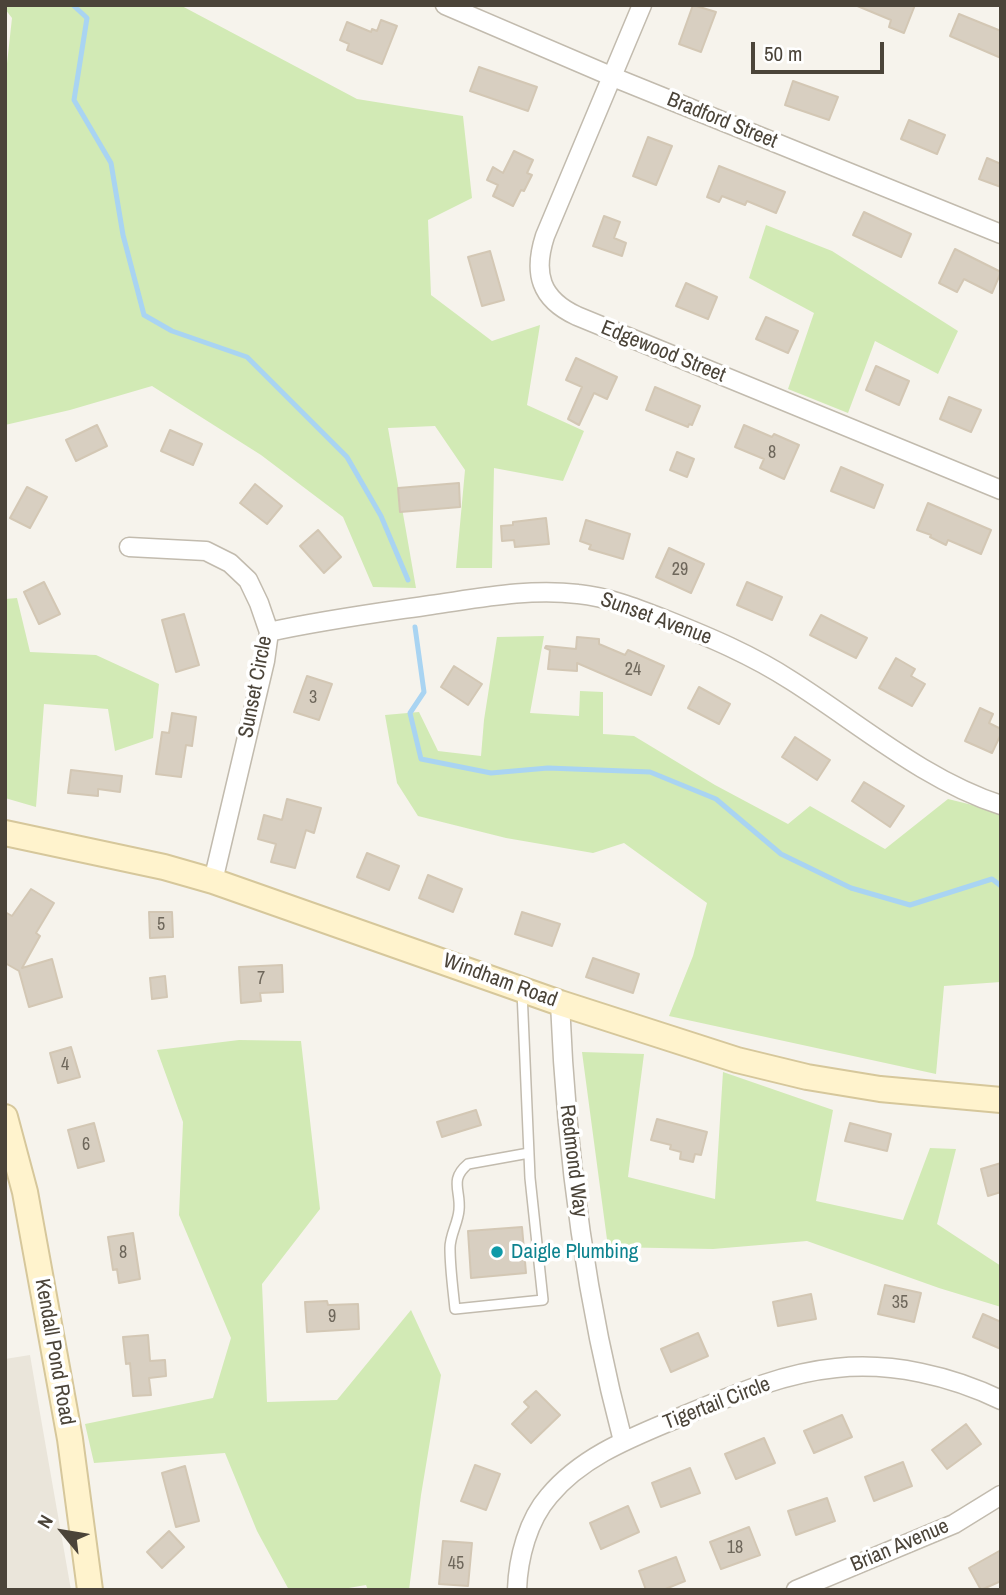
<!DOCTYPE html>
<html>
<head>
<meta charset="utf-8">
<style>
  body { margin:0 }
  #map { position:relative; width:1006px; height:1595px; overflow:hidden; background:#f6f3ec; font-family:"Archivo Narrow",sans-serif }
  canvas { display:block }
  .frame { position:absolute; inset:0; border:7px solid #4b4439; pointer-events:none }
  .north { position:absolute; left:28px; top:1497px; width:70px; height:70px; -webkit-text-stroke:5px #fff; paint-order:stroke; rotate:300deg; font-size:19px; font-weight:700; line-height:28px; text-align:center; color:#4b4439 }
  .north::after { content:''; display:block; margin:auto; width:24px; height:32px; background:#4b4439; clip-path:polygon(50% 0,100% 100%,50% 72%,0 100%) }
  .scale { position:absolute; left:751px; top:42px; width:133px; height:32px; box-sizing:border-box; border:4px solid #4b4439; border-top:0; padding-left:9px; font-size:21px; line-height:24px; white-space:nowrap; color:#4b4439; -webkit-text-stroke:5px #fff; paint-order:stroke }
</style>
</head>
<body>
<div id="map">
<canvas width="1006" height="1595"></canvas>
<div class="frame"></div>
<div class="north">N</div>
<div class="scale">50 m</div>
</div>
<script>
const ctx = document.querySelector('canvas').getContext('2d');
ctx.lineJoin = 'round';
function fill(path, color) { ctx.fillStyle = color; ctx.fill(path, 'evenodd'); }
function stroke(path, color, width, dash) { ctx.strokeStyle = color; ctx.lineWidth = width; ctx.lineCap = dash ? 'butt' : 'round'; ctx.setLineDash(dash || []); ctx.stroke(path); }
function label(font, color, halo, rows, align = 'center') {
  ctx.font = font + ' "Archivo Narrow",sans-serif'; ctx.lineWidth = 7; ctx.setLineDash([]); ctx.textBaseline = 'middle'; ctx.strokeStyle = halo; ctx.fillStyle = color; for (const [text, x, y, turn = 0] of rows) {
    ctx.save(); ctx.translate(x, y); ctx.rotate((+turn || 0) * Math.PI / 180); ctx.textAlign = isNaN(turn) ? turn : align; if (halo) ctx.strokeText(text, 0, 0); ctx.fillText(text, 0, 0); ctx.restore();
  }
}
fill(new Path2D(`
  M30,1355L37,1396L71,1590H5V1359Z`), '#eae5da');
fill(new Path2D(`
  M5,5H180L357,99L463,116L472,198L428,220L431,295L492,341L540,325L527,405L584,431L563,481L494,468L492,568H456L465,470L435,426L388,428L416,588L373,587L343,517L261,455L152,386L70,410L5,425V82L12,18L5,9Z
  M766,225L832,251L958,331L938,374L875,341L848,413L788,389L814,313L749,278Z
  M17,598L30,652L96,655L159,684L153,738L115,751L108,709L44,704L36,807L5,798V599Z
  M544,636L530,713L579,716L580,691L603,692V734L634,736L715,785L788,824L810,806L885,849L948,799L1001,812V982L944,986L936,1074L669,1016L693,956L707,903L624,843L593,853L506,838L418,816L397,783L385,715L419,712L438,751L481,756L484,720L497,637Z
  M239,1040L301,1041L320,1209L262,1284L267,1402L337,1400L411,1310L441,1375L421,1495L409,1590H368L366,1585L337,1590H289L257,1531L225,1453L94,1463L85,1424L213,1398L231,1338L179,1215L183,1122L157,1050Z
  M582,1052L644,1054L628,1177L715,1199L723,1072L833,1110L816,1201L903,1220L930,1148L956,1149L937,1224L1001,1266V1307L939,1288L807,1241L713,1249L608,1247Z`), '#d2eab5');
stroke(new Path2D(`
  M73,5L87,18L74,100L111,163L123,235L144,315L172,331L247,357L347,457L381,516L408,580
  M415,627L424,692L410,713L421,759L491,773L548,768L650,772L716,799L781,854L851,888L910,905L992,879L1001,886`), '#a9d4f2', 5);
const building = new Path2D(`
  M693,5L716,12L701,52L679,44Z
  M855,5H915L904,33L889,27L891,20Z
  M959,14L1001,31V58L950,36Z
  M381,20L397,26L382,64L347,50L349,44L340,40L347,22L371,32L372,29L377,31Z
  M479,67L537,87L528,111L470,91Z
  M793,81L838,97L829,120L785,105Z
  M909,120L945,135L937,154L901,139Z
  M648,137L672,146L656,185L633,176Z
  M514,151L533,160L527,173L532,175L524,191L521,190L513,206L493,196L498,185L487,180L493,167L503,173Z
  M987,158L1001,164V187L979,179Z
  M719,166L785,192L776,213L747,201L745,205L722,196L719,202L707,197Z
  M864,212L911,234L901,257L853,235Z
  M604,216L620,222L614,238L626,243L622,256L593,246Z
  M955,249L1001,272L992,293L964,279L957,292L939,283Z
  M490,251L504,300L482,306L468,257Z
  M686,283L717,297L708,319L676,306Z
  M766,317L798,331L788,353L756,339Z
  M576,358L617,377L607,399L594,393L579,425L568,419L582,387L566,380Z
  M876,366L909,381L899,405L866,390Z
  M655,387L700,406L692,425L689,424L688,427L646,410Z
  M949,397L981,410L971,432L940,419Z
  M97,425L107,446L76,461L66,440Z
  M744,425L772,437L774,434L799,445L784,479L760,468L764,459L735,447Z
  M170,430L202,444L193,465L161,451Z
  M677,452L694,459L687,477L670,470Z
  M841,467L883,485L874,508L831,491Z
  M459,483L460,507L400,512L398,488Z
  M255,484L282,506L267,524L240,503Z
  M27,487L47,497L30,528L10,518Z
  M928,503L991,530L981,554L948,540L946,545L930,537L931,535L917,530Z
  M546,518L549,544L515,547L514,540L502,541L501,526L513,525V522Z
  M586,520L630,534L623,559L589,549L591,545L580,541Z
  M318,530L341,557L324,573L300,546Z
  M669,548L704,564L691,593L656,577Z
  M44,582L60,614L39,624L24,592Z
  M747,582L782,597L772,620L737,605Z
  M184,614L199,665L176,672L162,620Z
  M821,615L867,638L856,658L810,635Z
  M577,637L599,639V644L625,655L628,650L664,666L651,695L577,663V671L548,669L550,650L545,648L546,646L576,649Z
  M896,658L915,669L911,676L925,684L912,706L879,688Z
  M454,666L482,684L468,705L441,687Z
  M307,676L332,684L319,720L294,712Z
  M699,687L730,704L719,724L688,708Z
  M980,708L993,714L989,723L1001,729V734L992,753L965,741Z
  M172,713L196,717L192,746L186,745L181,777L156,774L162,732L169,733Z
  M795,737L830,760L817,780L782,757Z
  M71,770L122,776L120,792L98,789V796L68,793Z
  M864,782L904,806L890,827L852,801Z
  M287,799L321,808L314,833L306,830L295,868L271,862L276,844L258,839L264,815L282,820Z
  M367,853L399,866L389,890L357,877Z
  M428,875L462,889L453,912L419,898Z
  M31,889L54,903L36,933L40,936L22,968L52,959L62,997L29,1007L19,971L5,963V912L12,916Z
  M149,912H172L173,937L150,938Z
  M522,912L560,924L552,946L515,934Z
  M593,958L639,974L633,993L586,977Z
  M282,965L283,992L260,993L261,1001L241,1003L239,967Z
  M165,976L167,997L152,999L150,978Z
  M71,1047L80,1077L58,1083L50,1053Z
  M476,1110L481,1125L442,1137L437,1122Z
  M657,1119L707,1132L701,1155L695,1154L693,1162L680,1159L681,1152L670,1149L671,1145L651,1140Z
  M94,1123L104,1161L78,1168L68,1130Z
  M850,1123L891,1134L887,1151L845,1141Z
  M1001,1163V1192L988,1196L981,1169Z
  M522,1227L526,1273L471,1278L468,1231Z
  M133,1233L140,1279L119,1283L117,1269L113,1270L108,1237Z
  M885,1285L921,1293L914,1322L878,1314Z
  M811,1294L816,1319L778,1326L773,1302Z
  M327,1301L328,1305L358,1304L359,1329L307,1332L305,1302Z
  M983,1314L1001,1322V1349L973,1337Z
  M698,1333L708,1356L671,1372L661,1349Z
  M148,1335L150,1361L165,1360L166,1376L149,1378L151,1395L133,1396L130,1363L126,1364L123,1337Z
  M536,1391L560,1415L531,1443L512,1424L529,1407L524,1402Z
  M842,1415L852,1437L814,1453L804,1431Z
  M966,1424L981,1444L947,1469L932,1450Z
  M764,1438L775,1463L736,1479L725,1454Z
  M903,1462L912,1486L874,1501L865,1477Z
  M475,1465L500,1474L486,1510L461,1501Z
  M185,1466L199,1521L176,1527L162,1473Z
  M690,1468L700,1493L661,1507L652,1483Z
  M827,1498L835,1521L796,1535L788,1511Z
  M628,1506L639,1532L601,1549L590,1523Z
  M749,1527L760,1555L721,1569L710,1542Z
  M169,1531L184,1547L162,1568L147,1552Z
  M443,1541L472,1543L468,1586L439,1584Z
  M1001,1550V1581L981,1590L969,1568Z
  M676,1557L685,1581L663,1590H646L639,1571Z`);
fill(building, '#d8cfc1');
stroke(building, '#d3c7b4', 2);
const lane = new Path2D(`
  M522,991L530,1178L543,1300L455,1309C453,1289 450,1268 450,1248C450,1235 458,1223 459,1210C461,1190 449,1180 468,1164L529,1153`);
const street = new Path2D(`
  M445,5L613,77L1001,234
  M642,5L545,236C533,273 540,299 577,316L1001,490
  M129,547L206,551L230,563L248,580L259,603L269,632L265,661L213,881
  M269,632C323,620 377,613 431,605C480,598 529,588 578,594C608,597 636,608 664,619C709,637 752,655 792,681C860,724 924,780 1001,805
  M560,1003C566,1150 585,1298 623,1441
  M517,1590C518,1558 528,1520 549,1496C584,1454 636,1436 685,1415C733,1395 783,1373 836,1368C892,1362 951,1376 1001,1400
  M796,1590L954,1524L1001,1495`);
const secondary = new Path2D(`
  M5,833L164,867L213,881L560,1003L737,1060L807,1077L880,1089L1001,1100
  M5,1117L25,1192L70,1439L90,1590`);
stroke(lane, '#c2bbae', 12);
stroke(street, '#c2bbae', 21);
stroke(secondary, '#d6c79b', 28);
stroke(lane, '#fff', 9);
stroke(street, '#fff', 18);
stroke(secondary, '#fff3cd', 24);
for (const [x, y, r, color] of [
  [497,1252,7,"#0f9aa8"]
]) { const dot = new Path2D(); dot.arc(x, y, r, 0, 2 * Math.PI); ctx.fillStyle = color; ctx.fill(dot); stroke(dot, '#fff', 2.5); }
label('18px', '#6e675b', null, [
  ["8",772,453],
  ["29",680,570],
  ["24",633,670],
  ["3",313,698],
  ["5",161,925],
  ["7",261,979],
  ["4",65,1065],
  ["6",86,1145],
  ["8",123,1253],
  ["35",900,1303],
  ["9",332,1317],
  ["18",735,1548],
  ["45",456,1564]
]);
label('21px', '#4b4439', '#fff', [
  ["Bradford Street",722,121,22],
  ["Edgewood Street",663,352,22],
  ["Sunset Avenue",656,619,20],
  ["Sunset Circle",256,687,-79],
  ["Windham Road",500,981,20],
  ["Redmond Way",573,1161,83],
  ["Kendall Pond Road",54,1352,80],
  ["Tigertail Circle",717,1404,-21],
  ["Brian Avenue",900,1546,-23]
]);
label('21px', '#0d838f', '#fff', [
  ["Daigle Plumbing",511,1252]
], 'left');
</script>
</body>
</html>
